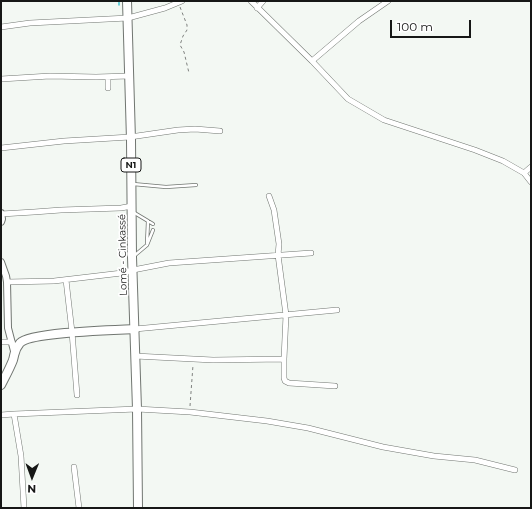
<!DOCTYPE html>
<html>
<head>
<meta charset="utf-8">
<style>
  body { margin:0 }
  #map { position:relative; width:532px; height:509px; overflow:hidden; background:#f3f8f3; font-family:Montserrat,sans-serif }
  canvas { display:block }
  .frame { position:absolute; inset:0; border:2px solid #161716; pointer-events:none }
  .north { position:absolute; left:12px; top:457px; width:40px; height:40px; -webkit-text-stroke:3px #fff; paint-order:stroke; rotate:181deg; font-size:11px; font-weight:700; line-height:16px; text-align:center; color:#161716 }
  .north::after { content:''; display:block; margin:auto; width:14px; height:18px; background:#161716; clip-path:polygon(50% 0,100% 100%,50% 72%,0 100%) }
  .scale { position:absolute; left:390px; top:20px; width:81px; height:18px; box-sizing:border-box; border:2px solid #161716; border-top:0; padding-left:5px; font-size:12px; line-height:14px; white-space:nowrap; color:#161716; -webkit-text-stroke:3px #fff; paint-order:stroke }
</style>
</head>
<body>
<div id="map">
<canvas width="532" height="509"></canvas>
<div class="frame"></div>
<div class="north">N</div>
<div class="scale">100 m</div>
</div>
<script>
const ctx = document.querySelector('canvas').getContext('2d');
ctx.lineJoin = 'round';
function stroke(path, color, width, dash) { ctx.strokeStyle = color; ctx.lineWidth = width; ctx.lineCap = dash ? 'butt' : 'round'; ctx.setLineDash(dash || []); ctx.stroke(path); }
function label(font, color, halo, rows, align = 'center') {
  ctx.font = font + ' Montserrat,sans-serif'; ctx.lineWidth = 3.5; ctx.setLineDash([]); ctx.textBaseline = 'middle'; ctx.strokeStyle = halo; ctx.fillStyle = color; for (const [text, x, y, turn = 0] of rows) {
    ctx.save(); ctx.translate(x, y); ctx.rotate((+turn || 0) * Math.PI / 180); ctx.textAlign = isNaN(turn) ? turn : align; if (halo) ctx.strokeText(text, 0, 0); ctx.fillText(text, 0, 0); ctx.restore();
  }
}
stroke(new Path2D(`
  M119,1V5`), '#41c5d2', 1.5);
const service = new Path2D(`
  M133,184L166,187L196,185
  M133,212L153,224
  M147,243L148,221
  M134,256L147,245L153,230`);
const minor = new Path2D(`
  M251,1L312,61L348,99L384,120L475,150L503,161L524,173L531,182
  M257,8L263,1
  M1,27L30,23L128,18L165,8L182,1
  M312,61L359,21L388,1
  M108,77V88
  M1,79L50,76L96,77L129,76
  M1,148L64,141L130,137L178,130L195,129L220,131
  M524,173L531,167
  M269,196L274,210L279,244L278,255L286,315L284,359V378L285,381L289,383L335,386
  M1,214L34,212L61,210L121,208L132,206
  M66,280L72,332L77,395
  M7,282L54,281L122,273L133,270L169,263L311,253
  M135,329L337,310
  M1,342H12
  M135,356L213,360L284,359
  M14,414L137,409L190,412L267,421L308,428L383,447L434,456L475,460L515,470
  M1,415L14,414L21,456L24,508
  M74,467L79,508`);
const tertiary = new Path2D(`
  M1,213L2,219L1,222
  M1,262L6,276L7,282L8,328L14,351`);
const primary = new Path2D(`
  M1,385C5,377 10,368 13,360C15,353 14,350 20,343C30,332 116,330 135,329`);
const trunk = new Path2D(`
  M127,1L131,140L132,257L137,409L138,508`);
stroke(service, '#717671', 4);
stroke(minor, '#717671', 6);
stroke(tertiary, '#717671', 8);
stroke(primary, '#717671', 10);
stroke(trunk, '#717671', 10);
stroke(new Path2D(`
  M180,7L187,25V30L183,36L180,45L184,52L189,73
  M190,406L193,365`), '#7e807e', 1, [3, 3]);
stroke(service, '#fff', 2.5);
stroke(minor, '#fff', 5);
stroke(tertiary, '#fff', 6);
stroke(primary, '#fff', 8);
stroke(trunk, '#fff', 8);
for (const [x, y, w] of [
  [131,165,20]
]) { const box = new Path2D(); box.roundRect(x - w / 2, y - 7, w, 14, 3); ctx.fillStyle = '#fff'; ctx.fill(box); stroke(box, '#161716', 1); }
label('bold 9px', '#161716', null, [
  ["N1",131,165]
]);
label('10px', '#161716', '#fff', [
  ["Lomé - Cinkassé",123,255,-91]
]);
</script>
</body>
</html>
